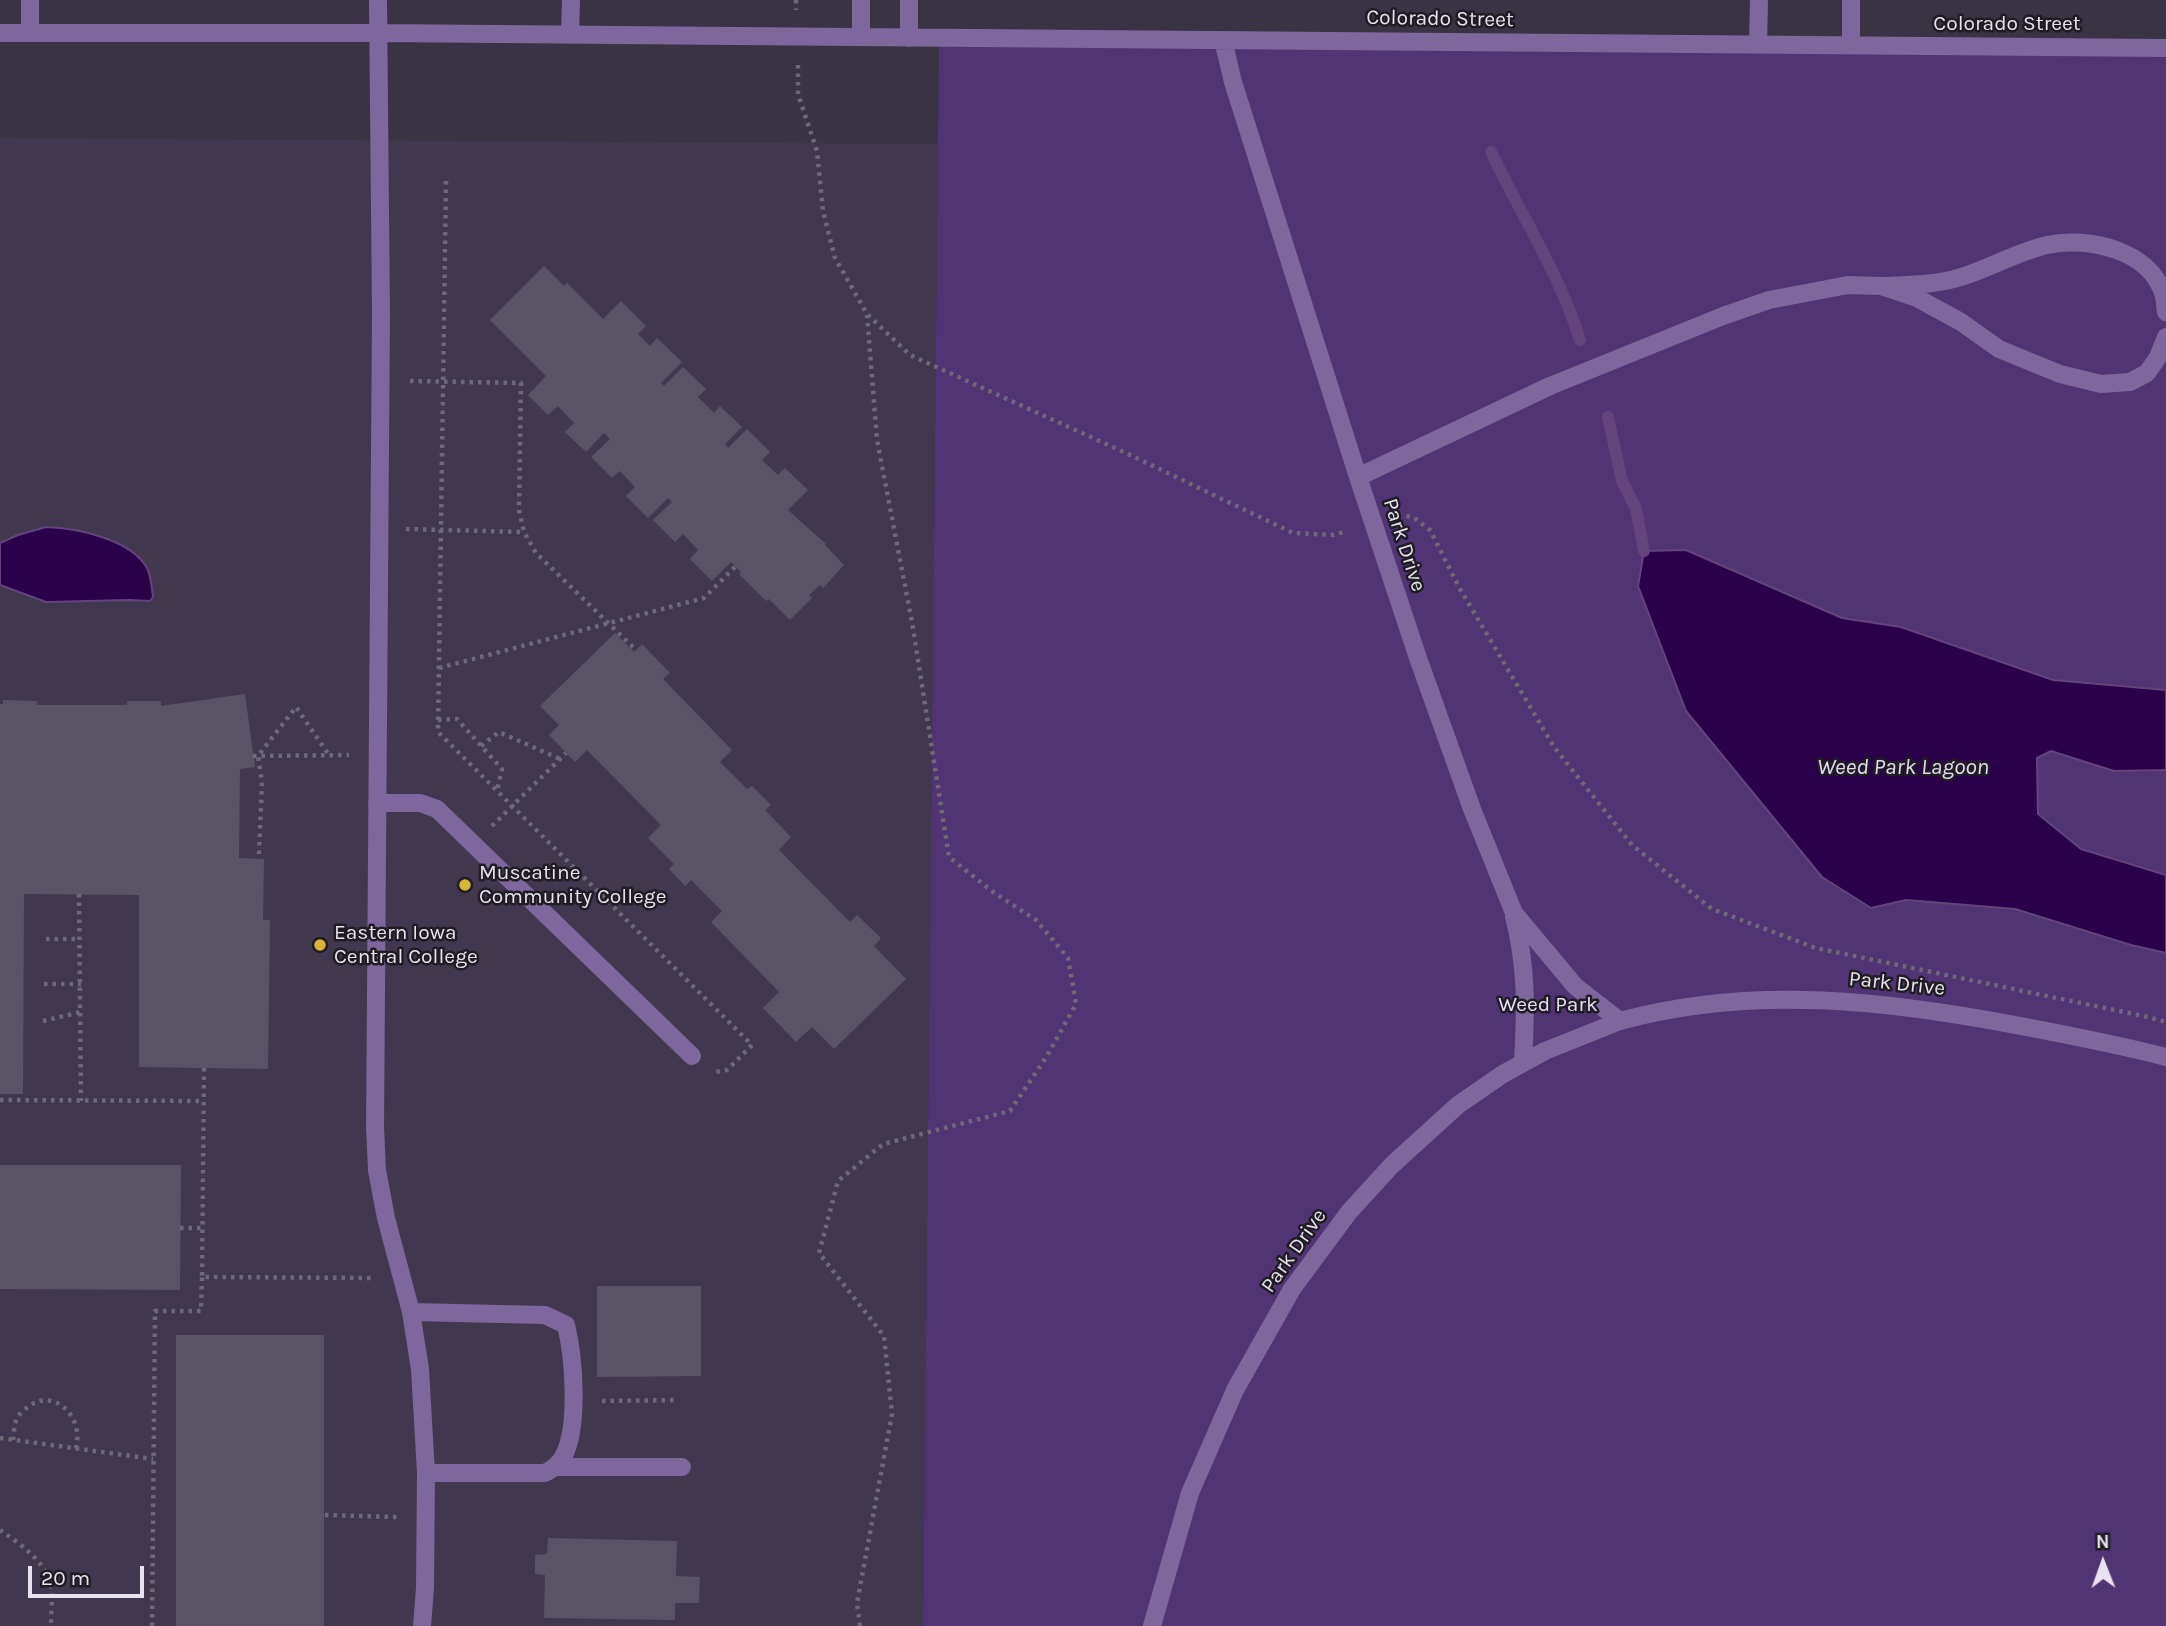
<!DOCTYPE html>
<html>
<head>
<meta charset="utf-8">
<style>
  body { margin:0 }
  #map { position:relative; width:2166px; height:1626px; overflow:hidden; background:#393343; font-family:Karla,sans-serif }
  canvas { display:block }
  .north { position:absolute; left:2068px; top:1528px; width:70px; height:70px; -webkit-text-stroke:5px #1f1c24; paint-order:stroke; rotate:359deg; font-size:19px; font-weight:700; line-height:28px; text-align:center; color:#e7e3ee }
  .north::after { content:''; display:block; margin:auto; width:24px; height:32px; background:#e7e3ee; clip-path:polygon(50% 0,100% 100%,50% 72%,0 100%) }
  .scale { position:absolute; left:28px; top:1566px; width:116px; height:32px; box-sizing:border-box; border:4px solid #e7e3ee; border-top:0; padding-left:9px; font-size:21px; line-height:24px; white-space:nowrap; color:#e7e3ee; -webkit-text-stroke:5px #1f1c24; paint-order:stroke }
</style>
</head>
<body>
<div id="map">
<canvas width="2166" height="1626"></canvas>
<div class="north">N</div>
<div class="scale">20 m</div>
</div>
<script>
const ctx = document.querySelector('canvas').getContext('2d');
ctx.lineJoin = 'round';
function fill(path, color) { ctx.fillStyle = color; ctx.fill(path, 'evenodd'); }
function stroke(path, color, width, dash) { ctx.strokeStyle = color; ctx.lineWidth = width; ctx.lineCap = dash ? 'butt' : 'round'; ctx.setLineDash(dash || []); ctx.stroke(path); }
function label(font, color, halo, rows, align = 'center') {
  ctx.font = font + ' Karla,sans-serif'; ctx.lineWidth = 5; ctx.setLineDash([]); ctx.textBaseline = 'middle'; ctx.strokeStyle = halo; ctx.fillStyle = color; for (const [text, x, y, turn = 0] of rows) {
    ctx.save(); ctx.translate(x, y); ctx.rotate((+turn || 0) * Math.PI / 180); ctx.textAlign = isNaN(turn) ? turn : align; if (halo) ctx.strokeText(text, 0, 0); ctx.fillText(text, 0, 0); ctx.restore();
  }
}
fill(new Path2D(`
  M0,138L938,144L923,1626H0Z`), '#41384f');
fill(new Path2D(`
  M939,44L2166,48V1626H923Z`), '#513474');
const water = new Path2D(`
  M46,527C76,528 133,539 148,570C151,577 152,589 153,597L150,601L130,600L46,602L0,585V543L18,535Z
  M1686,550L1842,618L1901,627L2053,680L2166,690V770L2114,771L2051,751L2037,758L2038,814L2081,849L2166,875V953L2131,945L2015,909L1906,900L1871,908L1822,877L1686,711L1638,586L1644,551Z`);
fill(water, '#2a004b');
stroke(water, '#63447c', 2);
stroke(new Path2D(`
  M1491,152C1521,215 1559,273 1580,340
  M1608,417L1622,481L1636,509L1644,551`), '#63447c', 12);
fill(new Path2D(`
  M544,266L564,286L567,283L603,319L621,301L646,326L638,334L650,346L657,338L682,362L661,383L664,386L683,367L706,389L698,397L714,413L720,406L742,427L725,444L728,448L747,429L770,452L762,460L778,475L785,468L808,490L788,510L826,544L825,545L844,565L823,588L820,585L809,595L812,598L790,620L769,599L766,601L739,574L741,572L731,562L712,581L690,559L698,550L683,534L675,542L653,520L672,502L668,498L648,518L626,496L635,487L620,471L612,478L591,457L610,439L604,433L586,452L565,432L574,423L558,406L548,415L528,395L546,376L490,320Z
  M615,633L634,652L642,644L670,673L663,679L732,750L720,762L747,789L752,786L771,805L765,810L791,837L779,850L850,922L857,915L881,938L874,946L906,979L834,1049L812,1027L796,1042L763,1008L779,992L711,922L722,911L691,880L685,886L669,869L674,864L648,838L661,825L587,750L575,762L549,735L559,725L540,706Z
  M245,694L255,767L240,769L239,858L264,859L263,920H270L268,1069L139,1067V895L24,894L23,1094H0V704H3V700L37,701V705H127V701H161V706Z
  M0,1165H181L180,1290L0,1289Z
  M597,1286H701V1376L597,1377Z
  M176,1335H324V1626H176Z
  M548,1538L677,1541L676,1576L700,1577L699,1603H675V1620L544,1618L545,1575L535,1574V1555L547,1554Z`), '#5a5365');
stroke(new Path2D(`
  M796,0V10
  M798,65V94L817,151L823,211L835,258L867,314L910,355L1126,453L1293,533L1334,535L1347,531
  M446,181L438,732L752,1045L727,1070L715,1072
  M410,381L521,383L519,510L524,532L536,553L636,650
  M1398,515L1413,517L1430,530L1460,589L1554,747L1632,845L1712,909L1816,948L2148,1017L2166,1022
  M406,529L524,532
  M439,668L704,598L735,567
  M438,720L457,719L502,769L497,791
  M481,746L499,732L560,759
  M253,756L349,755
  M492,826L566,753
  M259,854L262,782L258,756L296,707L329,755
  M79,894L81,1101
  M46,939H80
  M44,984H81
  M43,1021L81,1012
  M204,1068L202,1277L373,1278
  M0,1100L204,1101
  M180,1228H202
  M602,1401L678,1400
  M0,1438L153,1459
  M13,1440C14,1433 14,1424 17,1418C20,1413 25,1409 29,1406C50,1391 74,1408 77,1432C78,1437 77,1443 76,1449
  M325,1515L397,1517
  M0,1530C20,1544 46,1561 51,1587C53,1599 51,1614 51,1626
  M152,1626L155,1311H201L202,1277
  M860,1626L857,1603L892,1414L884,1336L819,1253L838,1181L883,1144L1010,1111L1047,1056L1076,1004L1068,958L1036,920L993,892L949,857L912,622L877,440L867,315`), '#6e6877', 4.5, [3.5, 5]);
stroke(new Path2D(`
  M378,0L381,314L375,1127L377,1170L386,1218L411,1312L420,1369L426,1473L425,1588L422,1626
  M1851,0V45
  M0,33H378L2166,48
  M30,33V0
  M570,35L571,0
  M861,37V0
  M909,38V0
  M1223,40L1233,82L1358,477L1418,658L1472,809L1514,913L1575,986L1620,1021C1754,984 1891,1001 2026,1027C2073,1036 2120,1045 2166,1057
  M1758,45L1759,0
  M2166,312C2165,307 2165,301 2164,296C2151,250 2088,236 2047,245C2017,252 1990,268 1961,277C1936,285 1907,285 1881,286L1917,298L1961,322L1999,349L2060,374L2101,384L2130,382L2147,373L2158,357L2166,337
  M1358,477L1550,386L1723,316L1769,300L1848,285L1881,286
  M377,803H420L437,809L692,1056
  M1514,916C1527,969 1526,1008 1523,1062
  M411,1312L545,1315L566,1325C574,1357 579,1426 564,1455C560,1464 554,1468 545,1473H426
  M557,1467H682
  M1152,1626L1190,1493L1235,1390L1292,1289L1349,1212L1392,1165L1458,1105L1503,1074L1545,1051L1620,1021`), '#7d679c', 18);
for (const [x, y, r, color] of [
  [465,885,7,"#d7b434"],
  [320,945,7,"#d7b434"]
]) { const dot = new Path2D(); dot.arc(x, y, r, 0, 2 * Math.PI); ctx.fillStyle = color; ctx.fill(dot); stroke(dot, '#1f1c24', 2.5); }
label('21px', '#e7e3ee', '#1f1c24', [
  ["Colorado Street",1440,19,1],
  ["Colorado Street",2007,24],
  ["Park Drive",1404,545,72],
  ["Park Drive",1897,984,6],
  ["Park Drive",1294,1251,-55]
]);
label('21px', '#e7e3ee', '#1f1c24', [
  ["Muscatine",479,873],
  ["Community College",479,897],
  ["Eastern Iowa",334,933],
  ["Central College",334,957]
], 'left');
label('21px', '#e7def5', '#1f1c24', [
  ["Weed Park",1548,1005]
]);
label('italic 23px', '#e3daf0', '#1f1c24', [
  ["Weed Park Lagoon",1903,767]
]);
</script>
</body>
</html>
